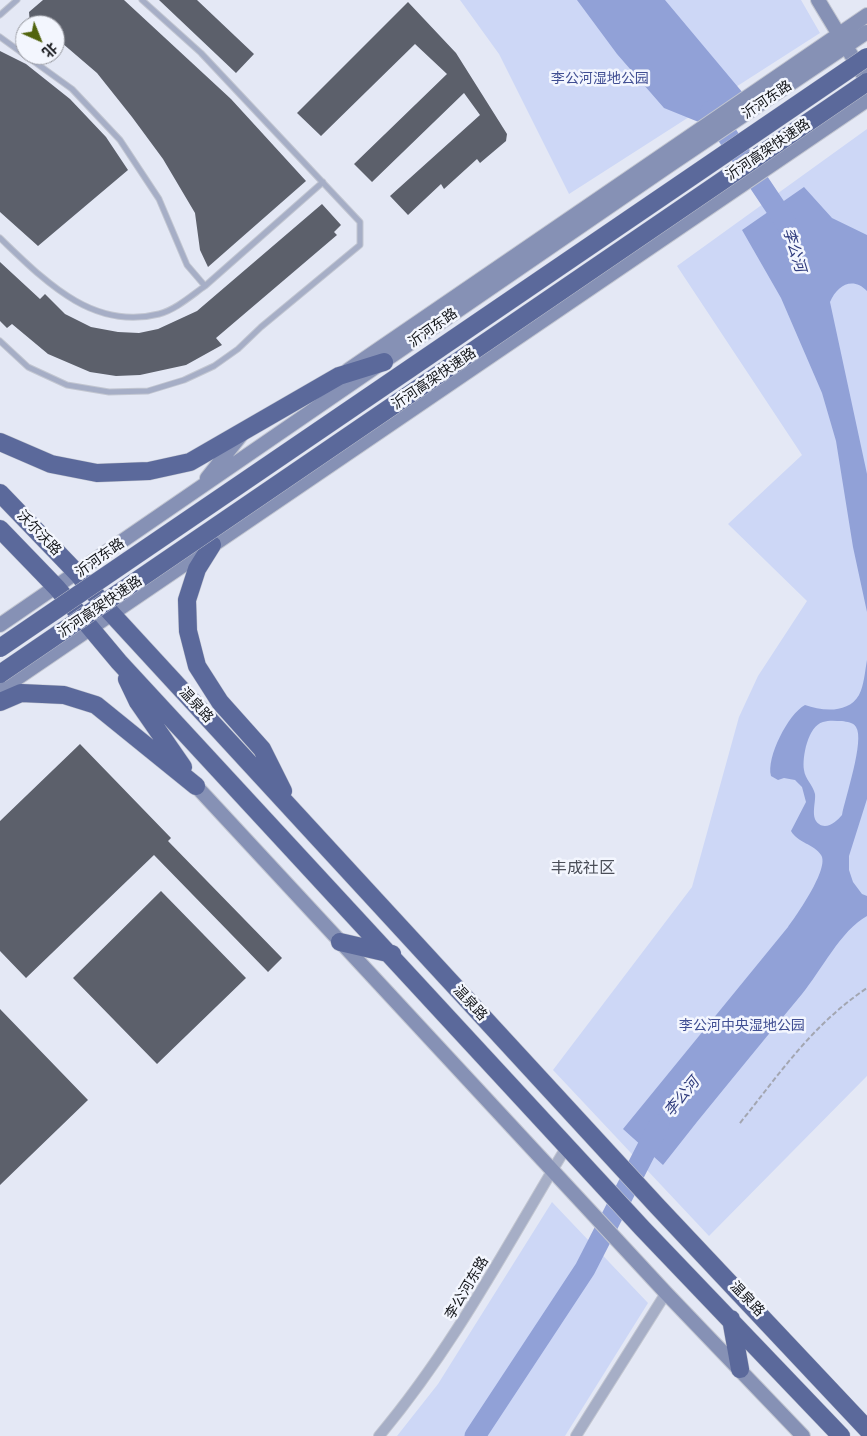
<!DOCTYPE html>
<html>
<head>
<meta charset="utf-8">
<style>
  body { margin:0 }
  #map { position:relative; width:867px; height:1436px; overflow:hidden; background:#e4e8f5; font-family:Cabin,"Noto Sans SC",sans-serif }
  canvas { display:block }
  .north { position:absolute; left:15px; top:15px; width:50px; height:50px; box-sizing:border-box; background:#f3f6fe; border:1px solid #999ba2; border-radius:50%; rotate:136deg; font-size:14px; font-weight:700; line-height:20px; text-align:center; color:#111317 }
  .north::after { content:''; display:block; margin:auto; width:18px; height:22px; background:#51640e; clip-path:polygon(50% 0,100% 100%,50% 72%,0 100%) }
</style>
</head>
<body>
<div id="map">
<canvas width="867" height="1436"></canvas>
<div class="north">北</div>
</div>
<script>
const ctx = document.querySelector('canvas').getContext('2d');
ctx.lineJoin = 'round';
function fill(path, color) { ctx.fillStyle = color; ctx.fill(path, 'evenodd'); }
function stroke(path, color, width, dash) { ctx.strokeStyle = color; ctx.lineWidth = width; ctx.lineCap = dash ? 'butt' : 'round'; ctx.setLineDash(dash || []); ctx.stroke(path); }
function label(font, color, halo, rows, align = 'center') {
  ctx.font = font + ' Cabin,"Noto Sans SC",sans-serif'; ctx.lineWidth = 5; ctx.setLineDash([]); ctx.textBaseline = 'middle'; ctx.strokeStyle = halo; ctx.fillStyle = color; for (const [text, x, y, turn = 0] of rows) {
    ctx.save(); ctx.translate(x, y); ctx.rotate((+turn || 0) * Math.PI / 180); ctx.textAlign = isNaN(turn) ? turn : align; if (halo) ctx.strokeText(text, 0, 0); ctx.fillText(text, 0, 0); ctx.restore();
  }
}
fill(new Path2D(`
  M460,0H801L820,33L569,194L499,54Z
  M867,129V1076L709,1236L553,1070L692,887L739,717L758,676L807,601L728,524L802,455L677,266Z
  M552,1202L648,1303L565,1436H397L438,1384Z`), '#cdd7f6');
fill(new Path2D(`
  M577,0H665L748,99L706,125L664,108L617,54Z
  M804,187L832,218L867,235V291C853,276 837,285 830,302L867,474V612L853,547L836,441L822,393L781,298L742,230Z
  M867,660V799L849,856V870L853,882L862,894L867,896V916C841,930 821,971 802,994C755,1051 708,1107 663,1165L623,1129L788,927C796,916 830,868 821,855C814,844 798,843 791,831L806,802L802,787L795,780L784,778L778,780L771,776C766,758 788,714 805,705C822,711 848,714 859,695C864,686 865,671 867,660ZM842,721C847,722 853,722 856,727C865,740 845,798 842,815C837,821 827,830 819,824C810,818 816,803 815,794C813,785 805,779 804,770C802,757 808,726 823,722C829,720 836,721 842,721Z`), '#91a1d7');
stroke(new Path2D(`
  M711,111L788,226L790,232
  M475,1436L585,1269L659,1125`), '#91a1d7', 21);
fill(new Path2D(`
  M43,0H124L231,99L306,181L208,267L200,250L195,213L163,159L132,117L97,73L55,37V25H30L29,12Z
  M159,0H197L254,54L236,73Z
  M408,2L456,53L507,134L506,141L480,163L477,159L444,189L441,184L408,215L390,196L480,115L464,93L372,182L354,164L447,74L415,44L321,136L297,113Z
  M0,51L26,64L70,99L106,137L128,170L38,246L0,212Z
  M322,204L341,225L334,232L337,235L216,338L222,345L186,365L140,375L116,376L90,372L48,354L12,324L7,328L0,321V262L40,299L45,294L65,314L91,327L118,332L139,333L158,329L197,311Z
  M80,744L171,838L168,841L282,958L268,972L154,855L26,978L0,951V821Z
  M161,891L246,978L157,1064L73,978Z
  M0,1009L88,1100L0,1185Z`), '#5c606b');
const lane = new Path2D(`
  M0,15L17,0
  M0,37L72,89L120,140L159,199L187,265L205,286
  M0,238C44,280 92,331 159,314C175,310 191,296 205,286L323,182
  M0,341L28,367L67,385L109,392L148,391L184,380L214,366L238,349L261,327L360,245V222L201,53L142,0`);
const street = new Path2D(`
  M379,1436C454,1347 507,1245 567,1146
  M576,1436L666,1293`);
const secondary = new Path2D(`
  M818,0L867,81
  M348,370L867,15
  M207,478L242,434
  M0,625L667,167L867,32
  M0,690L867,100
  M196,786L666,1293L803,1436`);
const highway = new Path2D(`
  M0,442L51,464L97,473L149,471L190,462L339,376L384,362
  M0,493L77,573L111,613L658,1207L867,1429
  M0,529L57,588L119,662L643,1229L841,1436
  M212,545L197,569L187,600L188,631L197,666L220,702L262,749L283,791
  M127,679L138,702L183,767
  M0,702L21,693L64,695L96,705L196,786
  M340,942L392,954
  M731,1319L740,1369`);
stroke(lane, '#c2c6d1', 7);
stroke(street, '#c2c6d1', 12);
stroke(secondary, '#c2c6d1', 16);
stroke(highway, '#c2c6d1', 19);
stroke(new Path2D(`
  M740,1123C781,1072 812,1025 867,988`), '#a3a6b1', 2, [5, 2.5]);
stroke(lane, '#a6aec6', 5);
stroke(street, '#a6aec6', 10);
stroke(secondary, '#8691b5', 14);
stroke(highway, '#5b699b', 18);
const highwayBridge = new Path2D(`
  M0,648L867,57
  M0,674L867,82`);
stroke(highwayBridge, '#c2c6d1', 19, []);
stroke(highwayBridge, '#5b699b', 18);
label('14px', '#414f93', '#f3f6fe', [
  ["李公河湿地公园",600,79],
  ["李公河中央湿地公园",742,1026]
]);
label('14px', '#111317', '#f3f6fe', [
  ["沂河东路",767,100,-34],
  ["沂河高架快速路",768,150,-34],
  ["沂河东路",433,328,-35],
  ["沂河高架快速路",434,379,-34],
  ["沃尔沃路",39,533,46],
  ["沂河东路",100,558,-35],
  ["沂河高架快速路",100,607,-34],
  ["温泉路",196,705,47],
  ["温泉路",470,1003,47],
  ["李公河东路",467,1288,-59],
  ["温泉路",747,1299,46]
]);
label('italic 15px', '#2f3b7d', '#f3f6fe', [
  ["李公河",794,250,73],
  ["李公河",682,1097,-51]
]);
label('16px', '#4a4e58', '#f3f6fe', [
  ["丰成社区",583,868]
]);
</script>
</body>
</html>
